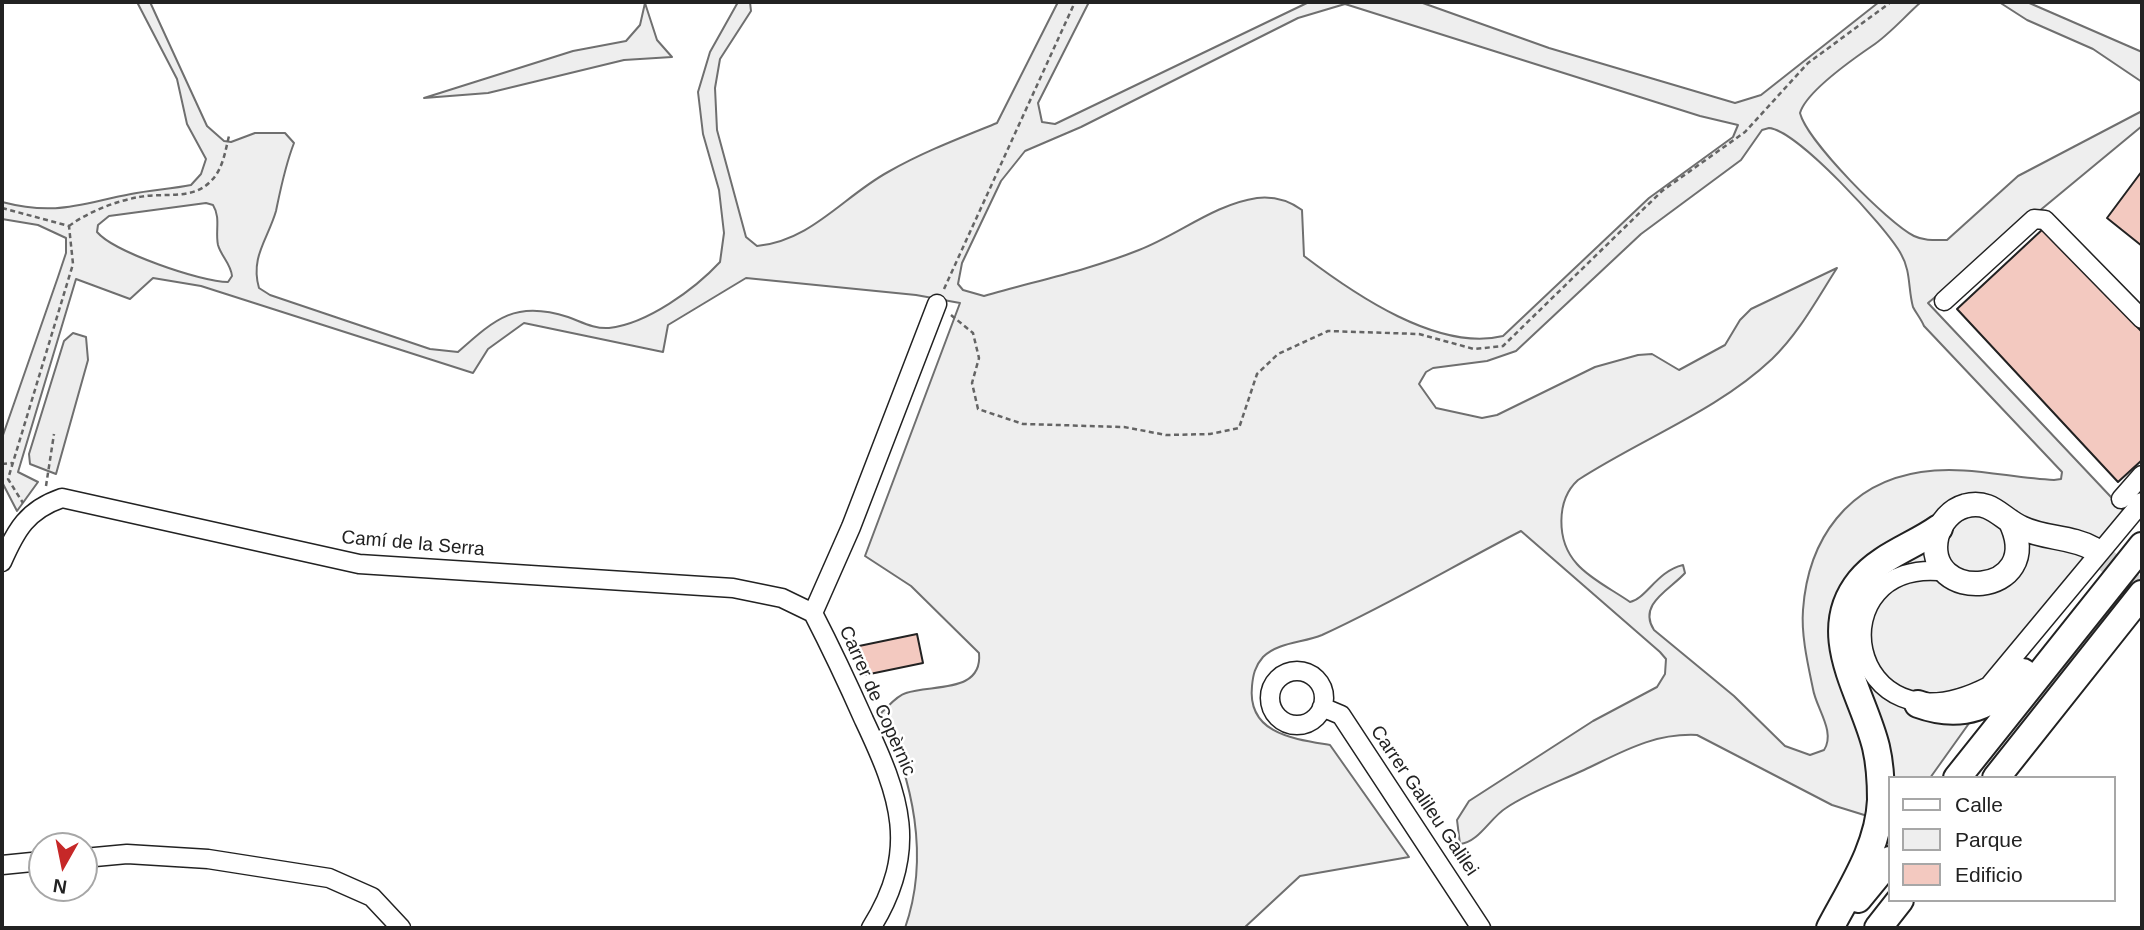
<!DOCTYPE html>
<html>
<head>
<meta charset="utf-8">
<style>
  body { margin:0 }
  #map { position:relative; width:2144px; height:930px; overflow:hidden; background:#fff; font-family:Helvetica,sans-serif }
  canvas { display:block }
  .frame { position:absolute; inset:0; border:4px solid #222; pointer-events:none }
  .legend { position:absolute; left:1888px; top:776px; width:228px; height:126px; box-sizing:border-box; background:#fff; border:2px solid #a7a7a7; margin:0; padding:9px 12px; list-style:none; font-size:21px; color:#222 }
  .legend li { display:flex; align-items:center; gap:14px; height:35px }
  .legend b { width:35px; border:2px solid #a7a7a7 }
  .north { position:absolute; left:28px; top:832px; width:70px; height:70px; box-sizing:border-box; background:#fff; border:2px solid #a7a7a7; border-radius:50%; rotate:189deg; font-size:19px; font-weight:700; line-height:28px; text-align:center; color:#222 }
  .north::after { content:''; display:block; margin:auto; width:24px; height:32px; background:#c62828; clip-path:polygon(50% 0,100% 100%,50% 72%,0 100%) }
</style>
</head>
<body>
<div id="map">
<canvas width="2144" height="930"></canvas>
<div class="frame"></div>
<ul class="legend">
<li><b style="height:9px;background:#fff"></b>Calle</li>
<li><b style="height:19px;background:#eee"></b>Parque</li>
<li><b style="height:19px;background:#f3c9c0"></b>Edificio</li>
</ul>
<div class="north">N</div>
</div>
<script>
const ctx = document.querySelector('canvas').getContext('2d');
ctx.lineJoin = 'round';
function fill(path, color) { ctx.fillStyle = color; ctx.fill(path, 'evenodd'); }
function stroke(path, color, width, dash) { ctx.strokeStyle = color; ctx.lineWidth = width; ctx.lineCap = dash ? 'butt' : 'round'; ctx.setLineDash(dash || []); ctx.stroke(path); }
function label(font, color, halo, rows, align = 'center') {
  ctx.font = font + ' Helvetica,sans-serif'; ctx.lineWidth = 5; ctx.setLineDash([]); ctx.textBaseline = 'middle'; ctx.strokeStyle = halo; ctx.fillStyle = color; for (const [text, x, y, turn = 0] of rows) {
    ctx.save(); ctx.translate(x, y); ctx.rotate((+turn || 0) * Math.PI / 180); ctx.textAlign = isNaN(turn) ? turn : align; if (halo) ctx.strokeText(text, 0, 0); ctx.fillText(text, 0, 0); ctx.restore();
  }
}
const green = new Path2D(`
  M137,2H150L207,126L224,141L231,142L255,133H285L294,143C285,166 281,187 276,211C268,239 250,257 259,288L270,295L430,349L458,352C496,318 516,300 568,317C582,322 594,329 609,328C647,324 695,289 720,262L724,233L719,190L703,134L698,92L710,52L738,2H750L751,11L720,59L715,88L717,130L746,237L757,246C811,241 844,196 888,172C923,152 960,138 997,123L1058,2H1089L1038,103L1042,122L1055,124L1309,2H1420L1549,48L1735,103L1761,95L1879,2H1921C1905,16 1890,34 1872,46C1853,59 1806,92 1800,113C1807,141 1888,223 1914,236C1924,241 1936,240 1947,240L2018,176L2142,111V126L1928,303L2127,514L2102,537L1930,778H1890V823L1832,805L1697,735C1653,733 1622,752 1584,770C1558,782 1530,792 1506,808C1490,818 1479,842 1460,844L1457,820L1469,801L1593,721L1657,687L1665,674L1666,659L1660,652L1521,531C1455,565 1390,604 1322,635C1303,643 1278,642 1263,657C1255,666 1253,675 1252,686C1247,734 1294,739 1330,745L1409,857L1300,876L1244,928H905C930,857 913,780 881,713C889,706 896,696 906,693C931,684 983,694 979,653L911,586L865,556L960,303L916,295L746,278L668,325L663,352L524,323L488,349L473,373L201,286L153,278L130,299L76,279L18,472L38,482L17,511L2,482V438L58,277L66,253V238L38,225L2,219V202C56,216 79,204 131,194C151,190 171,189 191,185L201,174L206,159L187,124L177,79ZM1345,4L1700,116L1738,125L1733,137L1649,198L1503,336C1438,352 1354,294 1304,256L1302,210C1288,200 1274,196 1257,198C1215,204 1178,235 1139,250C1089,270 1036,281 984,296L963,290L958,284L962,263L1001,181L1025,151L1081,127L1298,18ZM1769,128C1797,130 1886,227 1901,254C1911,271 1908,289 1913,307C1916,313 1921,319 1924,326L2062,472L2061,479L2054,480C2009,478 1966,465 1921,472C1848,483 1808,539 1803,610C1801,635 1808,665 1813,689C1816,708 1836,732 1824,750L1810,755L1785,746L1734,696L1654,630C1637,604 1671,589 1685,573L1683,565C1657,571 1646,599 1630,602C1613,590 1590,579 1577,564C1556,541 1556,500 1578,480C1641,439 1717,411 1772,359C1799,333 1817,299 1837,268L1751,309L1740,320L1725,345L1679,370L1652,354L1638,355L1595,367L1497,415L1482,418L1436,408L1419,384L1426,372L1433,368L1487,361L1516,351L1641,234L1741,160L1762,130ZM206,203L213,205C221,218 215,231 218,245C221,256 231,264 232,276L228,282C201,282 114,252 97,232L98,225L109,216Z
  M1999,2H2027L2142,52V82L2093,49L2027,20Z
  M645,3L657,40L672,57L624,60L488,93L424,98L573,51L626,41L640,25Z`);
fill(green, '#eee');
stroke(green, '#6f6f6f', 2);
const parking = new Path2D(`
  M73,333L86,337L88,360L56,474L30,464L29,454L64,341Z`);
fill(parking, '#ededed');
stroke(parking, '#6f6f6f', 2);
const building = new Path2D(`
  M2142,171V246L2107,218Z
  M2044,228L2142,332V460L2118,482L1957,309Z
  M917,634L923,663L865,675L859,646Z`);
fill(building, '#f3c9c0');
stroke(building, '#222', 2);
stroke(new Path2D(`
  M2094,549L2142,593`), '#d3d3d3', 23, [23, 11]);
const minor = new Path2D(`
  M1944,301L2034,219L2045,220L2142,319
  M2121,499L2142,475
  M2,562C16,530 27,510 62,498L359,564L733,588L782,598L813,613
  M1947,572C1814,554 1843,761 1989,686L2142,502
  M813,613C831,648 848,684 864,720C900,796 920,850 871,928
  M813,613L851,527L937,304
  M1270 698a27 27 0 1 1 54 0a27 27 0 1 1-54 0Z
  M1322,707L1341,715L1481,928
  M84,858L127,854L208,859L329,878L372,897L401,928
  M2,865L42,861`);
const major = new Path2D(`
  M2010,521C2048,598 1921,605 1937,536C1941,522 1951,510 1965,506C1992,499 2001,519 2022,528C2045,539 2071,536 2094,549`);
const highway = new Path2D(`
  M1918,704C1962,720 1994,707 2023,672
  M1957,778L2142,546
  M1996,778L2142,594
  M1858,899L1890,860
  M1830,928C1851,888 1879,847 1881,800C1881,783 1880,764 1876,747C1863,693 1817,634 1860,581C1880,556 1914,546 1939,528
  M1878,928L1900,900`);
stroke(minor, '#222', 21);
stroke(major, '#222', 26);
stroke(highway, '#222', 30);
stroke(new Path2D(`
  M2,208L69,226L73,264L8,479L23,503
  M69,226C88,212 116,201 139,197C163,192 192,201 211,181C223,169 225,152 229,136
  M944,289L1075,2
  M951,315L973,333L979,358L972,383L978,409L1023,424L1124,427L1166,435L1210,434L1239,428L1257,374L1278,354L1328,331L1419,334L1474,349L1503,346L1662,191L1745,132L1808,63L1891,2
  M2,464L12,463
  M46,486L54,434`), '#646464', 2.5, [5, 3.5]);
stroke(minor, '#fff', 18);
stroke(major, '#fff', 23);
stroke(highway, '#fff', 26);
label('19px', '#222', '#fff', [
  ["Camí de la Serra",413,544,5],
  ["Carrer de Copèrnic",877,701,66],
  ["Carrer Galileu Galilei",1424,801,56]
]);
</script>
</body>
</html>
